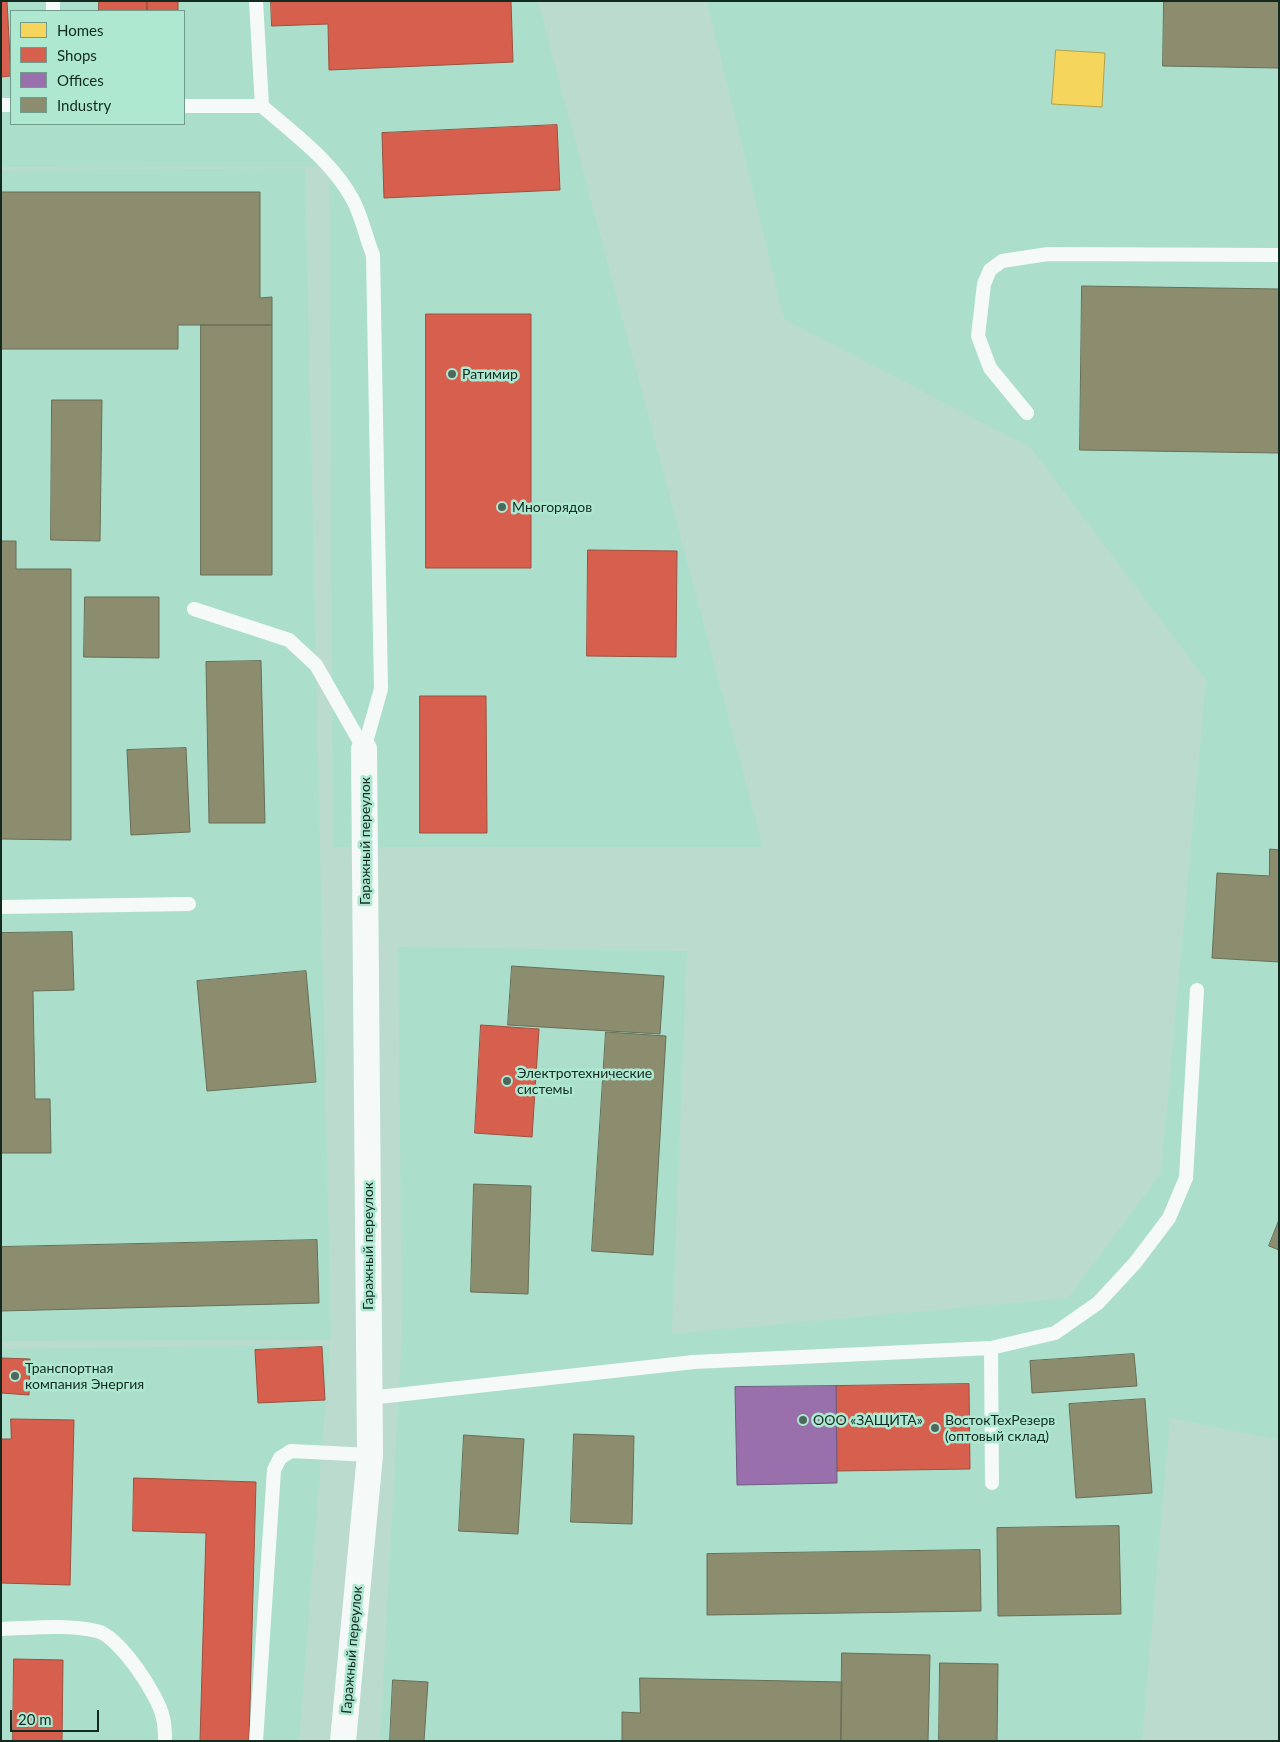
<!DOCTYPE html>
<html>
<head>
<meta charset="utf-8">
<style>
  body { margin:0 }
  #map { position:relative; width:1280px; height:1742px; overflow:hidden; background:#bbdbce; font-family:Lato,sans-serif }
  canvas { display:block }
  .frame { position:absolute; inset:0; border:2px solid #132a21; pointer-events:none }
  .legend { position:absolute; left:10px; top:10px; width:175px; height:115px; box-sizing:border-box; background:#aee8d1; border:1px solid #709c8b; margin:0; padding:6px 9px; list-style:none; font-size:15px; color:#132a21 }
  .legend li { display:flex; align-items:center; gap:10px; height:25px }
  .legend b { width:25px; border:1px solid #709c8b }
  .scale { position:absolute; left:10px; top:1710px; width:89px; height:22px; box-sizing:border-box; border:2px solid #132a21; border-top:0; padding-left:6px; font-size:15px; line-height:18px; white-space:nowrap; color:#132a21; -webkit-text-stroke:4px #aee8d1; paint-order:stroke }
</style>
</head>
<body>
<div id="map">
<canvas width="1280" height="1742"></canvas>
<div class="frame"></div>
<ul class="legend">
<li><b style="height:14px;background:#f6d55c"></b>Homes</li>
<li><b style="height:14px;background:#d6604d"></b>Shops</li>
<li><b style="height:14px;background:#9970ab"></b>Offices</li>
<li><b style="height:14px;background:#8c8c6e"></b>Industry</li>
</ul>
<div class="scale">20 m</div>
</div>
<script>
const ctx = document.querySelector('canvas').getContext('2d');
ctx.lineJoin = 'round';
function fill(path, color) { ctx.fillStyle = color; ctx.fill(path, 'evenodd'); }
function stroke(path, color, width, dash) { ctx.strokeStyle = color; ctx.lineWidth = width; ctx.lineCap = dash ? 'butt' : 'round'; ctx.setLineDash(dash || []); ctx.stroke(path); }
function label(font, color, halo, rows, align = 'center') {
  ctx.font = font + ' Lato,sans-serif'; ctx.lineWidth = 5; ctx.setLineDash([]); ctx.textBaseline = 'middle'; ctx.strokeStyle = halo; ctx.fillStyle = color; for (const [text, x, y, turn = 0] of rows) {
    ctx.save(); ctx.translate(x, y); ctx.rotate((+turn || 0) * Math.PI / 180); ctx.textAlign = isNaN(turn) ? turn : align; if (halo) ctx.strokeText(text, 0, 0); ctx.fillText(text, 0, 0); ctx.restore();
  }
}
fill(new Path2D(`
  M1,1H538L763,847H333L329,166L1,167ZM11,11H184V124H11Z
  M707,1H1279V1440L1170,1418L1142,1741H380L402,1334L398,947L687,951L672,1334L1068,1298L1161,1173L1206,680L1031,448L784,319Z
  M305,168L331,1340L1,1341V171Z
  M330,1345L299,1741H1V1349Z`), '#acdfcb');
const homes = new Path2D(`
  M1056,50L1105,53L1102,107L1052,104Z`);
fill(homes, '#f6d55c');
stroke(homes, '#b2a24a', 1);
const shops = new Path2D(`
  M1,1H7L11,76L1,77Z
  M99,1H147V11H99Z
  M147,1H178V11H147Z
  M271,1H511L513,62L329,70L328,24L272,26Z
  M557,125L560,190L384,198L382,133Z
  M426,314H531V568H426Z
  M588,550L677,551L676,657L587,656Z
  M420,696H486L487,833H420Z
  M481,1025L539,1029L532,1137L475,1133Z
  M322,1347L325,1400L258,1403L255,1350Z
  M1,1358L30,1359L29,1395L1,1393Z
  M969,1384L970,1469L837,1471L836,1386Z
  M11,1419L74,1420L70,1585L1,1583V1439H11Z
  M134,1478L256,1482L249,1741H200L206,1533L133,1531Z
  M14,1659L63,1660L62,1741H13Z`);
fill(shops, '#d6604d');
stroke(shops, '#9c5040', 1);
const offices = new Path2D(`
  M836,1386L837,1483L737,1485L735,1387Z`);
fill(offices, '#9970ab');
stroke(offices, '#715b82', 1);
const industry = new Path2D(`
  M1164,1H1279V68L1163,66Z
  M1,192H260V298L272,297V325H178V349H1Z
  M1082,286L1279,289V453L1080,450Z
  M201,325H272V575H201Z
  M52,400H102L100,541L51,540Z
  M1,541H16V569H71V840L1,839Z
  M85,597H159V658L84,657Z
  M261,661L265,823H209L206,662Z
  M186,748L190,832L131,835L127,750Z
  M1270,849L1279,850V962L1212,958L1217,873L1269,876Z
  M72,932L74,990L33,991L35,1099H50L51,1153H1V933Z
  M512,966L664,976L660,1034L508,1025Z
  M306,971L316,1082L207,1091L197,981Z
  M606,1032L666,1036L653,1255L592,1251Z
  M474,1184L531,1186L528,1294L471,1292Z
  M1279,1220V1250L1269,1246Z
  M317,1240L319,1303L1,1311V1247Z
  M1134,1354L1137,1386L1032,1393L1030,1361Z
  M1145,1399L1152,1493L1076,1498L1069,1404Z
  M574,1434L634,1436L632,1524L571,1522Z
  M464,1435L524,1439L518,1534L459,1531Z
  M1119,1526L1121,1614L998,1616L997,1528Z
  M980,1550L981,1611L707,1615V1554Z
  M842,1653L930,1655L928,1741H841Z
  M940,1663L998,1664L997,1741H939Z
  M640,1678L842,1682L841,1741H622V1712L640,1713Z
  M393,1680L428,1682L424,1741H390Z`);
fill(industry, '#8c8c6e');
stroke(industry, '#686f57', 1);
stroke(new Path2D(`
  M53,1V11
  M256,1L262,106C295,135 332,161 353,200C362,217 366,238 373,255L381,689L364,749
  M1,105H11
  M184,106H262
  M1027,413L990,368L978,336L984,284L990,270L1002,261L1048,254L1279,255
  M194,609L289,640L316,665L364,749
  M1,907L189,904
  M991,1348L992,1483
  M369,1398L694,1362L991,1348L1055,1333L1098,1303L1135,1263L1169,1218L1186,1178L1197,990
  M1,1629C33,1628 66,1624 97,1631C119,1636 159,1696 163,1718C165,1725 165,1733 165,1741
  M256,1741L274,1470L280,1458L291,1451L370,1455`), '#f5faf8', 14);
stroke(new Path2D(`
  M343,1741L370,1455L364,749`), '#f5faf8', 26);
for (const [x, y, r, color] of [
  [452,374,5,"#4e685e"],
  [502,507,5,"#4e685e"],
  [507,1081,5,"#4e685e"],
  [15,1376,5,"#4e685e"],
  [803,1420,5,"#4e685e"],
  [935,1428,5,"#4e685e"]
]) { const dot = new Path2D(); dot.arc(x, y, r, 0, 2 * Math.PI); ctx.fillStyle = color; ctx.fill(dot); stroke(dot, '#aee8d1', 2); }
label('14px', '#132a21', '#aee8d1', [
  ["Ратимир",462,374],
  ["Многорядов",512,507],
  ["Электротехнические",517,1073],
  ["системы",517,1089],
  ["Транспортная",25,1368],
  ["компания Энергия",25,1384],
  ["ООО «ЗАЩИТА»",813,1420],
  ["ВостокТехРезерв",945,1420],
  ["(оптовый склад)",945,1436]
], 'left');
label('14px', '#132a21', '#aee8d1', [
  ["Гаражный переулок",365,841,-90],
  ["Гаражный переулок",368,1246,-90],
  ["Гаражный переулок",352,1650,-85]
]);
</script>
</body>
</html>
